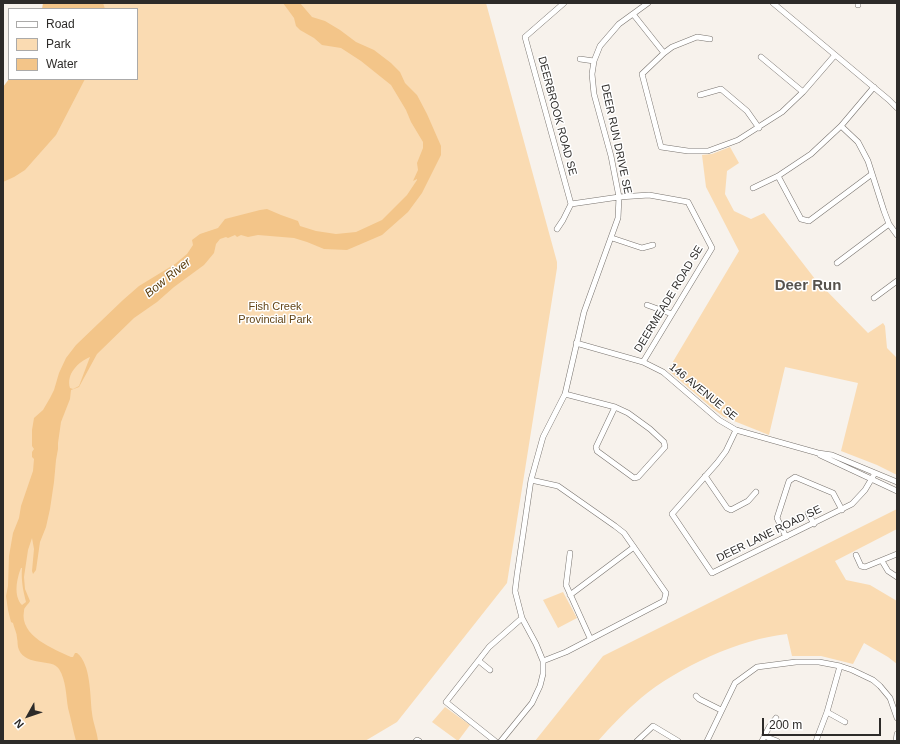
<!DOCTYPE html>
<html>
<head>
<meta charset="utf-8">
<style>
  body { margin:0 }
  #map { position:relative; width:900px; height:744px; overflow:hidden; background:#f7f2ec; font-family:Arial,sans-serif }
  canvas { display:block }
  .frame { position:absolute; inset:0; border:4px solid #2d2b29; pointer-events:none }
  .legend { position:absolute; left:8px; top:8px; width:130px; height:72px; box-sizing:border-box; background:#fff; border:1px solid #abaaa9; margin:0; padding:5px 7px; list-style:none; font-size:12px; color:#2d2b29 }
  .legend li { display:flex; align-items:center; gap:8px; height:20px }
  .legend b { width:20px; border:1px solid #abaaa9 }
  .north { position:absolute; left:8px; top:696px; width:40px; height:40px; -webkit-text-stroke:3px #fff; paint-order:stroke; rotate:230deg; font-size:11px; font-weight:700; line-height:16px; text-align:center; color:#2d2b29 }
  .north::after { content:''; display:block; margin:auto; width:14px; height:18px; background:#2d2b29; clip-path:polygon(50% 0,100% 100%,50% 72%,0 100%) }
  .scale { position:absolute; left:762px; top:718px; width:119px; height:18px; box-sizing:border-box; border:2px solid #2d2b29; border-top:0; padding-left:5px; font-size:12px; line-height:14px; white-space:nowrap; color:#2d2b29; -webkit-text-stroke:3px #fff; paint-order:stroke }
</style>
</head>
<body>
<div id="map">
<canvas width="900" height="744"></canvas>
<div class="frame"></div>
<ul class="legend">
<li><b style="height:5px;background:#fff"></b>Road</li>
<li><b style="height:11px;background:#fadbb2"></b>Park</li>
<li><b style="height:11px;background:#f3c589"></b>Water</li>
</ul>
<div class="north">N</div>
<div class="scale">200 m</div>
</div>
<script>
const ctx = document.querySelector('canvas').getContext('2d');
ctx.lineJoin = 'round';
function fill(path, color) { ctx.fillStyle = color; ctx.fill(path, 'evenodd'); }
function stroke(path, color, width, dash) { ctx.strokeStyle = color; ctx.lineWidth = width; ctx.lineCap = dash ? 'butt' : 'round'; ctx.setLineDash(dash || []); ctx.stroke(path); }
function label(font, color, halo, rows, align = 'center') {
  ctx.font = font + ' Arial,sans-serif'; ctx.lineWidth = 3; ctx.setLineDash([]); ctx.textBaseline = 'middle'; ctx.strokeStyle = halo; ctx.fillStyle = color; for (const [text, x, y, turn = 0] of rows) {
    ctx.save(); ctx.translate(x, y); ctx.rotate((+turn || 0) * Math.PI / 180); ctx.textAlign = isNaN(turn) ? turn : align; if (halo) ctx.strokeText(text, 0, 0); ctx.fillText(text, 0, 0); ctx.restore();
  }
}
fill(new Path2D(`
  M86,3H486L557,262V268L507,583L397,722L365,741H3V172L64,79H137V9H84Z
  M730,147L739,163L727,171L725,194L734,211L751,219L764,213L815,279L868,333L883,323L885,326L887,348L897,358V475L877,465L841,451L858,383L785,367L769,435L724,417L713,409L668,370L739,251L706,187L702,155L712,154Z
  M897,509V529L835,561L846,580L870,585L897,601V664L888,657L864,643L853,664L821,656H792L787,634C740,639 678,667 641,698C626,711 611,726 598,741H535L603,656Z
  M563,592L577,618L558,628L543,600Z
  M445,707L470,725L458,741L432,722Z`), '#fadbb2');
fill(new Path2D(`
  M43,3H103L105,9H42Z
  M283,3H300L312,17L325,21L340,30L356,42L374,50L391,63L400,72L405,83L417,95L427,114L441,146V155L422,193L408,212L382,235L347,250L324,249L307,242L294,238L258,235L248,237L241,235L237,237L235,235L228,238L226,237L220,239L216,244L214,253L204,265L174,287L157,302L134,318L97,354L79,387L71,390L70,399L61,422L58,443V449L56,460L54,482L50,509L46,527L40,542L36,570L33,574L32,571L34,549L32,538L28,550L24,577L25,589L30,601C28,605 24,607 24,611C19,636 54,649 71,657H73L75,653H77C91,664 90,696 92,713C93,723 97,731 98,741H76C73,730 71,719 68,708C66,695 66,680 59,669C52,658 27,667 19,650C17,646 18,642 17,638C17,633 14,628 13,623L11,622L8,610L6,596L8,586L9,556L13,533L19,518L21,506L33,471L34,459L32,457V452L34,449L32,446V430L34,418L43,410L50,398L54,390L59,373L66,358L76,345L123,300L139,286L175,264L187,254L193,245L192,240L200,234L218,228L225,219L260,210L267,209L281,215L298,221L300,226L316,231L336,234L356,232L382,220L407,195L417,180V179L413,181L418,170L417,163L423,148V142L411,122L406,110L391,85L361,61L341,48L322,45L314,38L300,30L296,26L294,18ZM90,357L79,386L73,389L70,388C66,374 78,362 90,357ZM22,568C21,580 23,590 26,602L22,605C13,596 17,578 21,568Z
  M9,79H85L56,135L25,170L14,177L3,182V87Z`), '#f3c589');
const minor = new Path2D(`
  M564,3L525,37L571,204L619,197L649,195L688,202L712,248L643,362
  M773,3L889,100L897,108
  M858,5V3
  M633,14L664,53L642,74L661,147L688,151H708L738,140L782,112L803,92L835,55
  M664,53L672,47L697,37L710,39
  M761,57L803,92
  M580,59L594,61
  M700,95L721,89L747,111L759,128
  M841,126L858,142L868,161L884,211L889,224L897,235
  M872,174L809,221L801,219L778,176L811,154L841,126L874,87
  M753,188L778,176
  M557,229L563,220L571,204
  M612,238L642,248L653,245
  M837,263L889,224
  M874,298L897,281
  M647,305L672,314
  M576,343L643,362L663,372L719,420L736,430L818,453L832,455L897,482
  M565,394L615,407L628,413L650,429L664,442L665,447L638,477L634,478L597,451L596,447L615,407
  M736,430L726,451L717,463L672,514L712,573L852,504L865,490L875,473
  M820,455L897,491
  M705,476L727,508L731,510L748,501L756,492
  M531,480L558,486L615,526L624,533L666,593L664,601L566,652L543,661
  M808,513L814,524
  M786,537L777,518L789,481L795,477L833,493L842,510
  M570,553L566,585L590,638
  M856,555L861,566L865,567L897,554
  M882,561L888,571L897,577
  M570,595L634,547
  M479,661L490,670
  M696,696L699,699L721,710
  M827,712L845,722
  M764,736L777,741
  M416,741L417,740L419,741
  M495,741L446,702L489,647L522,618
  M501,741L532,703L540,686L543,674V661L536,644L522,618L515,591L517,575L531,480L543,437L565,394L584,312L618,218L619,197L611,156L594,94L592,74L594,61L600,46L619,24L648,3
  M637,741L653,726L678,741
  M707,741L735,683L757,667L796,662H819L840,666L852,670L873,680L880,686L890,698L897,718
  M762,741L769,727L776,718
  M816,741L827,712L840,666
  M896,741L897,734`);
stroke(minor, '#78736e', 6);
stroke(minor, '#fff', 5);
label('11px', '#2d2b29', '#fff', [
  ["DEERBROOK ROAD SE",557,116,75],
  ["DEER RUN DRIVE SE",616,139,78],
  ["DEERMEADE ROAD SE",669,299,-59],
  ["146 AVENUE SE",703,392,39],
  ["DEER LANE ROAD SE",769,534,-26]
]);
label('11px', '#644618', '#fff', [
  ["Fish Creek",275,307],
  ["Provincial Park",275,320]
]);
label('italic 12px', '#593b0a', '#fff', [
  ["Bow River",168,278,-39]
]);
label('bold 15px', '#57534e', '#fff', [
  ["Deer Run",808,286]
]);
</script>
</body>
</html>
